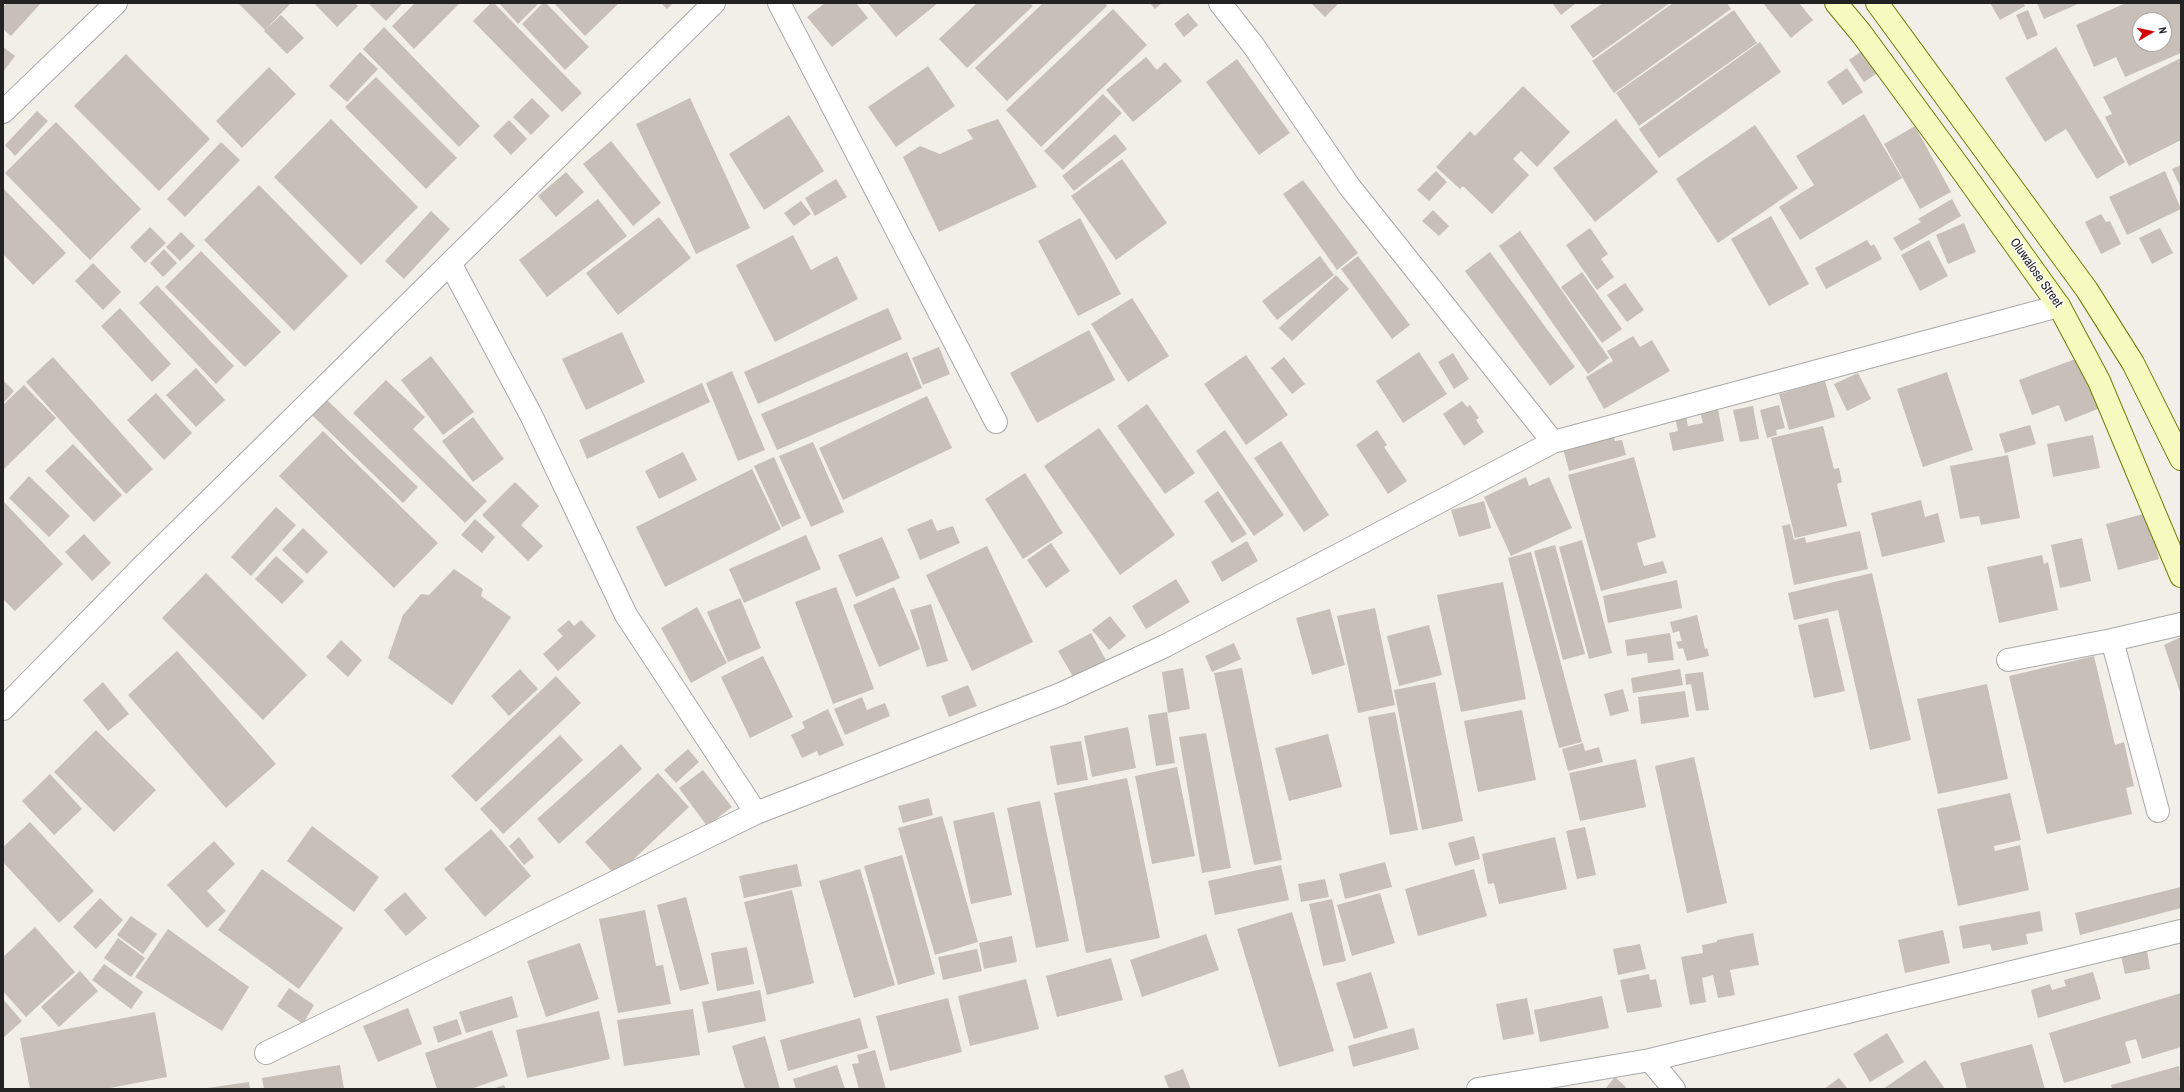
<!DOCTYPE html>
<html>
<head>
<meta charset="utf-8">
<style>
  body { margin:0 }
  #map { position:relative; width:2184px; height:1092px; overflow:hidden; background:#f2efe9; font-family:"Archivo Narrow",sans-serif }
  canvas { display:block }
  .frame { position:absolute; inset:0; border:4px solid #222; pointer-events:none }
  .north { position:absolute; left:2132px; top:12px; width:40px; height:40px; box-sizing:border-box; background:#fff; border:1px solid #a7a7a7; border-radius:50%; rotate:81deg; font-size:11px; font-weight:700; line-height:16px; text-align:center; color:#222 }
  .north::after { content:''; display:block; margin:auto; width:14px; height:18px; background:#d40000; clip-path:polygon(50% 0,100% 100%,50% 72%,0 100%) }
</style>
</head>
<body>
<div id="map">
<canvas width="2184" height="1092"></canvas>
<div class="frame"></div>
<div class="north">N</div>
</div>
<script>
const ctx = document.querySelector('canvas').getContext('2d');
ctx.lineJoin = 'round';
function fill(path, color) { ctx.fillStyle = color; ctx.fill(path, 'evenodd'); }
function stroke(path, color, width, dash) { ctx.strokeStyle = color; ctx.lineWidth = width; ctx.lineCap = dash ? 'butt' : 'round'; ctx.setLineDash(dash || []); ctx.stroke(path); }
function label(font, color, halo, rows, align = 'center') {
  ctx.font = font + ' "Archivo Narrow",sans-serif'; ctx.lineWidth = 3; ctx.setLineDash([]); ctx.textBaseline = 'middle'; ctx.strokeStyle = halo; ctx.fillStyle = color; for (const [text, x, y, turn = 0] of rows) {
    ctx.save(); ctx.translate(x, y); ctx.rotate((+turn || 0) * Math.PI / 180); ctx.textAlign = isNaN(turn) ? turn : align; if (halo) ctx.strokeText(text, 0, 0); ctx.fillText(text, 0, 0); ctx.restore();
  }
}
fill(new Path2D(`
  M7,3H41L11,36L3,29V7Z
  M238,3H291L265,30Z
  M314,3H355L358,6L337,27Z
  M368,3H403L386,21Z
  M415,3H460L414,49L392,26Z
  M491,3H494L582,93L562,112L473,21Z
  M499,3H539L518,24Z
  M543,3H546L589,47L565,70L522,24Z
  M554,3H619L585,36Z
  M661,3H673L667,9Z
  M825,3H856L868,18L832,47L807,17Z
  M868,3H938L896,37Z
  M977,3H1030L1033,6L967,68L939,39Z
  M1043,3H1105L1107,6L1007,101L975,68Z
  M1150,3H1162L1155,9Z
  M1311,3H1339L1325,17Z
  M1552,3H1576L1561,15Z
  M1603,3H1670L1593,58L1570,26Z
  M1673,3H1727L1731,9L1614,93L1592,61Z
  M1763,3H1799L1813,20L1791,38Z
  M1990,3H2023L2025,6L2000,20Z
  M2037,3H2080L2044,19Z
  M2126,3H2181V53L2125,77L2116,57L2094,67L2076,25ZM2140,20H2164V44H2140Z
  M1113,9L1147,45L1041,147L1006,110Z
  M1734,10L1757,43L1639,126L1616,93Z
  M2028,10L2038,35L2027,40L2016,15Z
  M1188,13L1198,25L1184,37L1174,24Z
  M281,15L304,38L287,54L264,31Z
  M384,27L480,126L459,147L363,49Z
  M1760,42L1781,72L1659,158L1639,129Z
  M3,47L15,56L3,72Z
  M1868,47L1882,70L1864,82L1849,60Z
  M2056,47L2125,162L2097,179L2066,129L2045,142L2005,78Z
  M360,52L378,69L347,102L329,86Z
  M126,54L210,139L159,191L74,106Z
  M1146,57L1157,70L1165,62L1182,81L1133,122L1106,90Z
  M2181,58V140L2129,166L2105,117L2112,114L2103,97Z
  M1237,59L1290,133L1259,155L1206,82Z
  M928,66L955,106L896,147L868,107Z
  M269,67L296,94L242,148L216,121Z
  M1847,68L1863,92L1843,105L1827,82Z
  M376,77L457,158L426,189L345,107Z
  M1523,86L1570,132L1537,167L1521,151L1513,159L1529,175L1492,214L1463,186L1460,189L1436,167L1470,131L1475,136Z
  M1103,94L1122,113L1063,170L1044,151Z
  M532,98L550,116L531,135L513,117Z
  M690,98L750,228L696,254L636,124Z
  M37,111L48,121L15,156L5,145Z
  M1864,114L1902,178L1800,240L1779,207L1814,185L1796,156Z
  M789,115L824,171L764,210L729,154Z
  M331,119L418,207L361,265L274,177Z
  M998,119L1037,187L939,232L903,157L920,146L940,154L973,139L967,130Z
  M1616,119L1658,172L1595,222L1553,168Z
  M509,120L527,139L511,155L493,136Z
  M56,122L141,209L90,260L5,173Z
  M1755,125L1798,188L1718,243L1676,179Z
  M1915,126L1951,192L1920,209L1884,144Z
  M1115,134L1127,149L1074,191L1062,176Z
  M611,141L661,203L633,226L583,164Z
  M221,142L240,160L185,217L167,199Z
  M1122,159L1167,223L1116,260L1071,196Z
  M2181,165V188L2172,169Z
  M1436,171L1447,182L1429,201L1417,190Z
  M2165,171L2181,209L2127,235L2109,197Z
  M566,172L584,192L556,217L538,196Z
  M836,179L847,197L815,216L805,198Z
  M1303,180L1358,253L1337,270L1283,194Z
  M259,185L348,276L294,331L204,240Z
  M3,188L66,253L33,285L3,254Z
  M598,199L627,236L547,297L519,260Z
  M1952,199L1961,216L1901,251L1893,238L1921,222L1918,219Z
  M801,201L811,214L794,226L784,213Z
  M1433,210L1449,226L1439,236L1422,221Z
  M431,211L450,229L404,279L385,261Z
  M2101,214L2106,222L2110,221L2121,244L2101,254L2085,222Z
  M1771,216L1809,284L1769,306L1731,239Z
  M659,217L691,258L618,315L586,273Z
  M1080,218L1121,294L1078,316L1038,241Z
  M1964,223L1976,252L1948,264L1936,235Z
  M150,227L166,243L145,263L130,247Z
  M1590,228L1608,254L1601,259L1614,277L1597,290L1566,245Z
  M2160,228L2173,253L2152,264L2139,238Z
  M1520,231L1609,358L1588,374L1499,246Z
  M181,232L195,246L180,261L166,247Z
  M793,235L811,270L837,256L858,299L775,342L736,265Z
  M1867,240L1871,246L1874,244L1882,259L1826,289L1815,268Z
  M1929,240L1948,276L1920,291L1901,255Z
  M164,249L177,263L163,277L150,263Z
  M201,251L281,332L245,367L165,287Z
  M1490,252L1575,367L1550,386L1465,271Z
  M1320,256L1334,275L1277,320L1262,301Z
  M1358,256L1410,325L1392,339L1341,269Z
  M93,263L121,292L103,310L75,281Z
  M1582,272L1622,329L1602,343L1561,287Z
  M1336,275L1349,289L1292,341L1279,328Z
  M1625,283L1644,310L1627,322L1607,295Z
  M157,285L234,366L216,384L139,303Z
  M1132,298L1169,356L1128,382L1091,324Z
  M120,308L171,364L152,382L101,326Z
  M888,308L902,339L758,404L744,372Z
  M1089,330L1115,380L1037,423L1010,373Z
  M622,332L645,382L586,410L562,359Z
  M1633,336L1640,347L1652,340L1670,371L1604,409L1586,377L1613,361L1607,351Z
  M939,347L950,374L923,385L912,358Z
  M907,352L922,388L777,450L761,414Z
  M1419,352L1447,394L1403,423L1376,381Z
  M1453,353L1469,379L1454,389L1438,362Z
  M1246,355L1288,415L1246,445L1204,384Z
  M431,356L474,412L443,435L401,380Z
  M53,357L153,469L126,494L26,382Z
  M1284,357L1305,384L1292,394L1271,368Z
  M2081,357L2100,408L2065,422L2059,405L2032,415L2019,380Z
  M196,368L225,400L196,427L166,395Z
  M732,371L765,450L738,461L706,383Z
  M1947,372L1973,450L1923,467L1897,389Z
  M1858,373L1871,399L1847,411L1834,384Z
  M3,380L14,391L3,403Z
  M386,380L425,417L413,429L487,501L465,523L353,413Z
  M1825,381L1835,417L1789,430L1779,394Z
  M702,383L710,402L587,459L579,440Z
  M24,385L56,418L3,470V405Z
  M156,393L192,433L164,460L127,420Z
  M927,396L952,448L843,500L819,448Z
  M327,400L418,487L403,503L312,415Z
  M1462,401L1467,407L1470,405L1479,418L1476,420L1484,432L1464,446L1443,414Z
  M1147,404L1195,473L1165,494L1117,426Z
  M1717,404L1724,441L1673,451L1669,433L1678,431L1675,418L1686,416L1688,426L1703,423L1699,408Z
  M1779,405L1785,428L1776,430L1777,435L1767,438L1760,410Z
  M1753,406L1759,439L1740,442L1733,410Z
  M473,417L504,459L473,482L442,441Z
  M2030,425L2036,444L2005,453L1999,434Z
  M1823,426L1834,469L1839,468L1842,482L1837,484L1847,526L1795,538L1771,438Z
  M1099,428L1175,535L1120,575L1044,466Z
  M1225,430L1284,515L1254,536L1196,451Z
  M1377,430L1387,445L1384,447L1407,481L1388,494L1356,445Z
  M323,431L438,543L394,588L279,476Z
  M1613,435L1615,441L1622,440L1626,455L1569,471L1563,449Z
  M2093,435L2100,468L2053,477L2047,444Z
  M1281,441L1329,515L1304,532L1254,458Z
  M813,442L844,512L811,527L779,456Z
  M73,444L122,495L94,522L45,471Z
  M683,452L697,480L659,499L645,471Z
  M2008,455L2020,518L1981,525L1979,516L1960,519L1950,466Z
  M774,457L801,518L782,527L754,466Z
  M1634,457L1656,537L1637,543L1644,566L1663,561L1667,573L1601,591L1568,475Z
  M752,469L781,529L665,587L636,527Z
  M1025,473L1063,533L1023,559L985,499Z
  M29,476L70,516L49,537L9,498Z
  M1526,477L1529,486L1549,477L1572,528L1511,556L1484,497Z
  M515,482L539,506L521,525L543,546L528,561L482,515Z
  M1218,491L1247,534L1232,543L1204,501Z
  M1921,500L1925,517L1938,513L1945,542L1882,557L1871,513Z
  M3,501L63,564L15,611L3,599Z
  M1484,501L1491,528L1459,537L1451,510Z
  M276,507L296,525L251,576L231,557Z
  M2147,513L2159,559L2118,570L2106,524Z
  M475,519L495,537L482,553L461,535Z
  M932,519L937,531L953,526L960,543L920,560L907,529Z
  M1790,524L1794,540L1805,537L1806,543L1860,531L1868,569L1794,585L1782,526Z
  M303,528L328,552L307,574L282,550Z
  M84,534L111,563L92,581L65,552Z
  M806,535L821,569L744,603L729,569Z
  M882,537L900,578L856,597L838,555Z
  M2082,538L2091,581L2060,588L2051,545Z
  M1582,540L1612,653L1589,659L1559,547Z
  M1247,541L1258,561L1222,582L1211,562Z
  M1051,543L1070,571L1046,588L1027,560Z
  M1555,545L1585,654L1563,660L1534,551Z
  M987,546L1033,642L972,671L926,575Z
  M1531,552L1582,742L1559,748L1508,558Z
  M2042,555L2044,564L2048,562L2058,610L1999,623L1987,567Z
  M276,556L304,581L282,604L255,579Z
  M454,569L483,589L481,596L511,617L452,705L388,658L403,615L421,594L429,595Z
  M206,573L307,675L263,720L162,618Z
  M1872,573L1911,740L1870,750L1838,610L1794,620L1788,593Z
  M1176,579L1190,602L1146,629L1132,606Z
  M1677,580L1682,608L1608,623L1603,596Z
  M1503,582L1526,699L1461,712L1437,595Z
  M836,587L874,689L833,704L795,602Z
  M894,587L920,649L879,667L853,605Z
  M740,598L761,648L728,662L707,612Z
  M931,604L948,661L927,667L910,610Z
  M697,607L727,663L691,683L661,628Z
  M1375,608L1395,705L1358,713L1337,616Z
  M1330,609L1345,665L1312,675L1296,618Z
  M1697,615L1705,649L1707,648L1709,656L1687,661L1683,648L1679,649L1676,642L1682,641L1679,631L1673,633L1670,622Z
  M1110,616L1126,636L1109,650L1092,630Z
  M1828,618L1845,691L1814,698L1798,625Z
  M569,620L574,626L581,620L596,636L558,671L543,654L563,636L557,630Z
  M1429,625L1442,675L1399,686L1387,636Z
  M1091,633L1107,662L1075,680L1058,651Z
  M1670,633L1674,660L1648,663L1647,653L1627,656L1625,640Z
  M2181,637V695L2164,645Z
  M341,640L362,660L348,677L326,657Z
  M1234,643L1241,659L1212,672L1205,656Z
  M177,651L276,764L226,808L128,695Z
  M763,656L793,717L750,738L721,677Z
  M2094,656L2115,745L2124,742L2134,786L2126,788L2132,814L2047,834L2009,676Z
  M1183,668L1190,709L1168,713L1162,672Z
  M1242,668L1282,860L1254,865L1214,673Z
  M520,669L538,689L509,716L491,696Z
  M1680,669L1683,685L1633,693L1631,678Z
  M1703,672L1709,710L1696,711L1691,684L1686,685L1685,674Z
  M556,676L581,703L476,802L451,776Z
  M103,682L129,714L108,731L83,700Z
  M1435,682L1463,821L1422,830L1394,690Z
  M1987,684L2008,779L1938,794L1917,699Z
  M968,685L977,706L949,717L941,696Z
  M1623,689L1629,711L1610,716L1604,694Z
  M1685,691L1689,717L1641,724L1638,697Z
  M862,697L867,710L885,703L890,716L845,735L834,709Z
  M828,709L844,745L819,756L817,751L802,758L791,735L805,728L802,722Z
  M1522,710L1536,780L1478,792L1464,721Z
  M1167,712L1175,763L1156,766L1148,715Z
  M1395,712L1418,830L1390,835L1368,717Z
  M1128,727L1136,768L1092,777L1084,736Z
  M96,730L156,790L114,832L54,772Z
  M1206,733L1231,868L1202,873L1179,737Z
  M1328,734L1342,787L1289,801L1275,748Z
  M560,735L583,760L503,834L480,809Z
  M1081,741L1088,780L1057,785L1050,746Z
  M1583,743L1585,751L1599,747L1603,762L1568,771L1562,749Z
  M621,744L642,769L559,844L537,819Z
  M688,749L699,762L676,783L664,770Z
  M1694,757L1727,903L1687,913L1655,766Z
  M1636,759L1646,807L1580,821L1569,773Z
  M1177,767L1195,856L1152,864L1135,776Z
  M703,770L732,807L707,826L679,788Z
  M658,773L689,807L616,876L585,842Z
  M50,774L82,809L54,835L22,801Z
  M1127,778L1160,938L1086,953L1054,793Z
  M2010,793L2021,840L1994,846L1995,851L2020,845L2029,890L1958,906L1937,809Z
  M929,798L933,815L903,823L898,806Z
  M1040,801L1069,941L1036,948L1007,808Z
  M994,812L1012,895L971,904L953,821Z
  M942,816L978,942L935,955L898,828Z
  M30,822L94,891L59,923L3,862V847Z
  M312,826L379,877L354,912L287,861Z
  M1585,827L1596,875L1577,879L1566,831Z
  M491,829L531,876L485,917L444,869Z
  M1474,836L1480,859L1455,866L1448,843Z
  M519,837L534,857L524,865L509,846Z
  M1555,837L1567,889L1499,904L1494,883L1488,884L1482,854Z
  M214,841L235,864L207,891L226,911L207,928L167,885Z
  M902,855L935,974L898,985L864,866Z
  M1385,862L1392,887L1345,899L1339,874Z
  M797,864L802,886L744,898L739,876Z
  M1281,865L1289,900L1215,915L1208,881Z
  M262,869L343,928L299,989L218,930Z
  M860,869L895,985L854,998L819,881Z
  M1474,869L1487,916L1418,936L1405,889Z
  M1325,879L1329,897L1301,902L1298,884Z
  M2181,887V908L2080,935L2075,913Z
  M792,890L814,983L767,995L744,902Z
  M405,892L427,918L406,936L384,910Z
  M1380,893L1395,943L1352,956L1337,905Z
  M686,897L709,984L680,991L657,905Z
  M100,898L123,920L96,949L73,927Z
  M1332,899L1346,961L1323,966L1309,904Z
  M645,910L656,966L663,965L671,1004L618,1013L599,919Z
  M2040,911L2043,931L2026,934L2028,944L1992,951L1990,944L1963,949L1959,926Z
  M1292,912L1334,1051L1279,1067L1237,929Z
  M131,916L157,934L143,954L117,935Z
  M35,927L75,972L26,1017L3,991V957Z
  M168,929L249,987L222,1031L135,977Z
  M1943,930L1950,963L1905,973L1898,940Z
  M1753,933L1759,965L1730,970L1735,995L1718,998L1713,975L1702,978L1706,1002L1690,1005L1681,957L1703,953L1702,945L1717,942V940Z
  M1206,934L1219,970L1142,997L1130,960Z
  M1012,936L1017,962L984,969L979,943Z
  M118,938L145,958L131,977L104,958Z
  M580,943L599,999L546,1017L527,961Z
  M1640,944L1646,969L1618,975L1613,949Z
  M747,947L754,984L717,991L711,953Z
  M977,949L982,971L943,980L938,957Z
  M2147,951L2150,969L2125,974L2121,956Z
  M1111,958L1123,1000L1057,1017L1046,976Z
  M104,964L143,992L131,1009L92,980Z
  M80,971L98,991L59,1027L41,1007Z
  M1371,972L1388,1028L1354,1039L1336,983Z
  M2093,972L2101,999L2038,1018L2031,990L2050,984L2052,990L2066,986L2064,980Z
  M1649,974L1650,980L1656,979L1662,1007L1627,1013L1620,980Z
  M1026,979L1039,1029L970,1046L958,996Z
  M289,988L314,1005L303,1024L277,1006Z
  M760,990L766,1021L708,1033L702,1002Z
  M2181,993V1047L2142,1059L2136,1039L2125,1042L2131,1063L2064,1083L2049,1033Z
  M512,996L518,1017L466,1033L459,1012Z
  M1602,996L1609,1028L1540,1042L1534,1010Z
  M948,998L962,1052L890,1071L876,1016Z
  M1527,998L1534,1034L1503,1040L1496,1004Z
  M3,999L22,1021L3,1038Z
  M408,1008L422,1044L378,1062L363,1026Z
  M693,1009L700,1055L624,1066L617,1020Z
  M599,1011L610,1059L527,1078L516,1030Z
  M155,1012L167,1077L105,1089H30L20,1038Z
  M860,1018L868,1048L788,1071L780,1040Z
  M457,1019L462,1034L438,1043L433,1027Z
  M1414,1028L1419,1049L1353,1067L1348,1046Z
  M492,1030L508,1076L471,1089H437L425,1053Z
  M1887,1033L1904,1062L1870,1082L1853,1054Z
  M765,1036L780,1089H745L732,1046Z
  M2032,1044L2045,1089H1967L1960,1063Z
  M875,1050L886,1089H859L852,1064L859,1063L857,1055Z
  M1925,1060L1945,1089H1883Z
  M340,1065L344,1089H264L262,1078Z
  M837,1065L845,1089H796L793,1079Z
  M2179,1066L2181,1089H2112L2111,1085Z
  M1183,1069L1191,1089H1169L1164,1076Z
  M1615,1077L1626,1087L1624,1089H1605Z
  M1839,1078L1848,1089H1824Z
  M249,1082L250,1089H207V1088Z
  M504,1085L506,1089H492Z`), '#c7bfb8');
const street = new Path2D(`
  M779,3L996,422
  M1220,3L1253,45L1349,186L1553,442
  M3,112L116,3
  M451,265L531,415L626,615L756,813
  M2008,660L2112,640
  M3,709L141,568L714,3
  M2158,811L2112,640L2181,624
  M266,1053L756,813L1061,694L1165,646L1553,442L2059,306
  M1650,1060L1674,1089
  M1478,1089L1650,1060L2181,931`);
const secondary = new Path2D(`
  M1836,3L1861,33L1963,172L2059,306L2099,381L2181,576
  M1877,3L2087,290L2133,363L2181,459`);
stroke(street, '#a9a9a9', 24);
stroke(secondary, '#707d05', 24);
stroke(street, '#fff', 22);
stroke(secondary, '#f7fabf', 22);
label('13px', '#222', '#fff', [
  ["Oluwalose Street",2036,273,55]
]);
</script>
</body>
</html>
